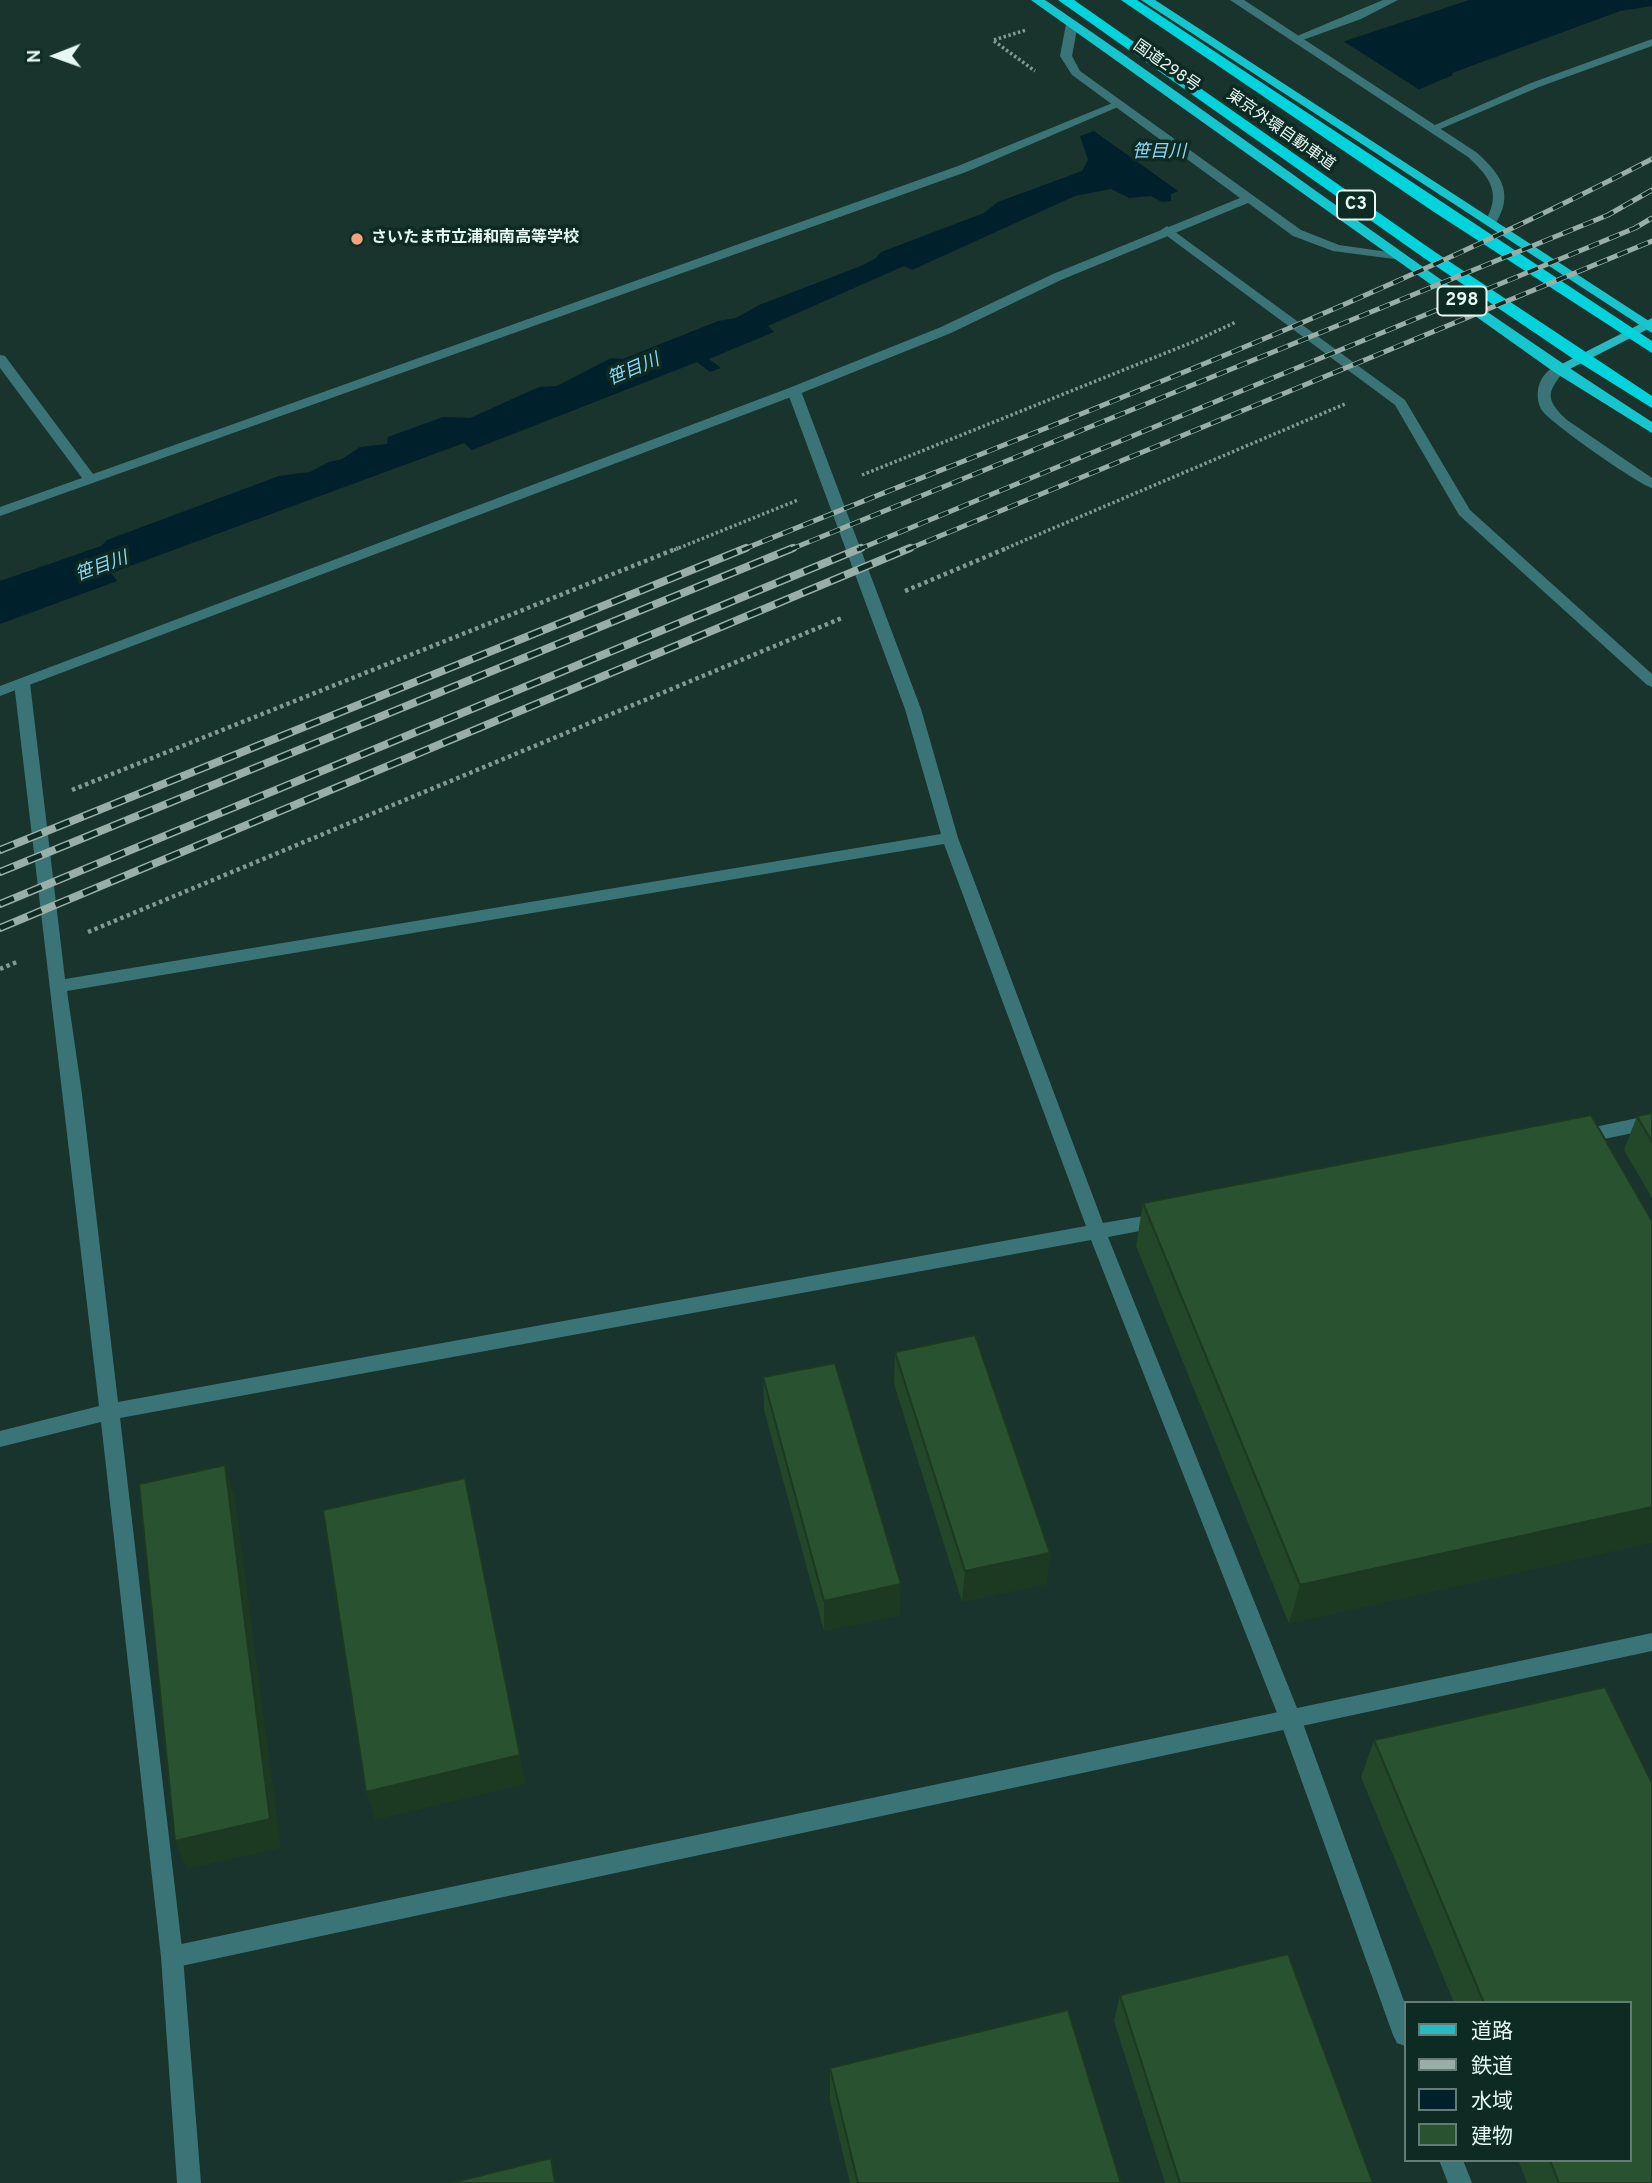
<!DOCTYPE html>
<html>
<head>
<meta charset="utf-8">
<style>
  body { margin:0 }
  #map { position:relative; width:1652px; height:2183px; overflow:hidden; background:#18342c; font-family:Overpass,"Noto Sans JP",sans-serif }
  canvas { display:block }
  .legend { position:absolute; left:1404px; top:2001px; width:228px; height:161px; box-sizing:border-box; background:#0d2a23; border:2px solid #647c76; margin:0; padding:9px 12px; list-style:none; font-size:21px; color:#e7f7f2 }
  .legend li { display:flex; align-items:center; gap:14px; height:35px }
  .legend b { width:35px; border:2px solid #647c76 }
  .north { position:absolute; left:21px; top:21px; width:70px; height:70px; -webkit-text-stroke:5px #0d2a23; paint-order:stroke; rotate:269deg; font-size:19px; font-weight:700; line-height:28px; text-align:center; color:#e7f7f2 }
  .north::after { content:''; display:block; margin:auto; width:24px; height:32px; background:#e7f7f2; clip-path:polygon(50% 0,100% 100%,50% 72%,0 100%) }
</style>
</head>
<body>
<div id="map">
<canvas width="1652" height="2183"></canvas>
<ul class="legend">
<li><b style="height:9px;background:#29b9c0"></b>道路</li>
<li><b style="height:9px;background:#9aaea8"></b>鉄道</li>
<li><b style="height:19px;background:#00202c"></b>水域</li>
<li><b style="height:19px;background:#285230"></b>建物</li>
</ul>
<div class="north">N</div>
</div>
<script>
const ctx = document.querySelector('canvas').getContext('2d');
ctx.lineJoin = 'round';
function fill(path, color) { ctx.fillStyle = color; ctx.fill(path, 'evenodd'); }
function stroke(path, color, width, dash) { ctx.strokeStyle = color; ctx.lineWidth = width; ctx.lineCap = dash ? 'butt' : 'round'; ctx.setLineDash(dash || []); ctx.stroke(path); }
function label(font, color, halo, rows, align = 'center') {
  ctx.font = font + ' Overpass,"Noto Sans JP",sans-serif'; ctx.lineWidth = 7; ctx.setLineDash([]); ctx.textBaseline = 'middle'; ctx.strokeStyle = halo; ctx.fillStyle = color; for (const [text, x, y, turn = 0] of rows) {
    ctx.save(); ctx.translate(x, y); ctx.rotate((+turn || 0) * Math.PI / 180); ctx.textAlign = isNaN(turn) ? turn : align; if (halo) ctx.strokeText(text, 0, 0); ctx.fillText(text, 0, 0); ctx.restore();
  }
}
fill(new Path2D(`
  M1469,0H1652V6L1620,11L1452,73L1453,75L1171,194V201L1162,202L1151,196L1129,198L1111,189L1075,196L912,270L904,266L768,326L774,332L709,359L721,368L710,372L697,362L472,450L464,443L111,573L117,581L0,624V581L101,546L107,540L279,476L310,472L329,462L342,459L360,447L387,444L388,437L443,417L470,418L539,387L557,386L611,358L623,359L718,321L736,318L759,305L861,266L876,258L881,252L984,213L998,202L1082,171L1088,160L1080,136L1348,40Z`), '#00202c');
fill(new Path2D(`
  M1340,39L1423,92L1181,193L1091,129Z`), '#18342c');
stroke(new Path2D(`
  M994,40L1026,30
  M994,41L1035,71
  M862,475L1193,342L1236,322
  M674,550L798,500
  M1002,550L1345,404`), '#849993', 3.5, [2.5, 2.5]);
stroke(new Path2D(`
  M905,591L1007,548
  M72,790L678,548
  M88,932L842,618
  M0,969L19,961`), '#849993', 4.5, [3.5, 3.5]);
fill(new Path2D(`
  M1383,0H1398L1361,19L1300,41L1290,39Z
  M1652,39V46L1539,87L1438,130L1428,128L1531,83Z
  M1115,102L1125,104L966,172L0,516V507L82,478L0,368V355L5,356L93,474L958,166Z
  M1167,226L1405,400L1470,510L1652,674V687L1647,685L1459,515L1395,405L1163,233L1161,230Z
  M794,387L801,391L921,709L958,838L1103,1223L1161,1213L1167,1215L1170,1220L1167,1225L1161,1227L1108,1237L1301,1718L1405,2004V2046L1397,2043L1393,2035L1279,1718L1091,1240L120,1418L183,1957L201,2183H177L161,1957L101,1422L0,1447V1431L99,1406L14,683L22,678L30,683L65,979L941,834L905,709L787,391ZM944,844L1086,1226L118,1402L82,1094L67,991Z
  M1652,1115V1129L1580,1144L1574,1142L1571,1137L1574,1132L1580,1130Z
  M1439,2160H1463L1472,2183H1448Z`), '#3a7477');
fill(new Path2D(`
  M1230,0H1244L1476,152C1502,175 1515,194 1494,226L1490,227L1484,223C1502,194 1491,178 1468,157Z
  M1072,21L1078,24L1072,56L1080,71L1301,230L1339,245L1402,254V260L1333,251L1293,236L1248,203L1061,280L951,333L799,394L0,696V686L789,388L941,327L1053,274L1240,198L1072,75L1060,56L1066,24Z
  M1559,365L1566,369C1548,391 1543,398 1567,420L1652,478V488C1638,484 1547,421 1541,409C1533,392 1540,371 1559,365Z
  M1652,1633V1651L172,1968L164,1965L161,1957L164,1949L172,1946Z`), '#3a7477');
fill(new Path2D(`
  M1652,318V327L1564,372H1554L1552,369Z`), '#29b9c0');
fill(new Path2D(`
  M1031,0H1045C1249,139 1445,289 1652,422V433L1554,372Z
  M1141,0H1155L1652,323V333Z`), '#16c6ce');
fill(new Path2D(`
  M1058,0H1074L1435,252L1652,396V408L1572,358L1424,258Z
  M1121,0H1137L1652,341V353L1434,212Z`), '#02d4dd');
const railFar1 = new Path2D(`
  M742,550C1047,426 1359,311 1652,159
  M789,550L1608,215L1652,190
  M857,550L1635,228L1652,218
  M906,550L1652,241`);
const rail = new Path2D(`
  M0,850L746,548
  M0,872L793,548
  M0,904L861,548
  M0,928L910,548`);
stroke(railFar1, '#9aaea8', 5);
stroke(rail, '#9aaea8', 8);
stroke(railFar1, '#0d2a23', 3.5, [11]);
stroke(rail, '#0d2a23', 5, [15]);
fill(new Path2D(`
  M1652,1113V1198L1624,1150L1637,1116Z
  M1591,1115L1289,1624L1136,1246L1143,1203Z
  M895,1352L1050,1553L1046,1584L962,1602L894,1384Z
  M763,1377L900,1615L824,1631L764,1410Z
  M1605,1687L1652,1783V2183H1527L1518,2160H1629V2003H1454L1361,1777L1374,1740Z
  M1120,1995L1373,2183H1165L1114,2021Z
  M830,2068L1121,2183H850L830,2100Z`), '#224729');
fill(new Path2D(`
  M225,1465L235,1497L281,1848L187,1869L175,1841Z
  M1652,1507V1543L1289,1624L1300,1585Z
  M1050,1553L1046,1584L962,1602L965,1571Z
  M901,1584L900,1615L824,1631V1601Z
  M520,1755L526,1784L375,1820L366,1792Z`), '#1c3922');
const building = new Path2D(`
  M1652,1113V1142L1637,1116Z
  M1591,1115L1652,1221V1507L1300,1585L1143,1203Z
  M975,1335L1050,1553L965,1571L895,1352Z
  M835,1363L901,1584L824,1601L763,1377Z
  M225,1465L270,1819L175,1841L139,1484Z
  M465,1478L520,1755L366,1792L323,1510Z
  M1605,1687L1652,1783V2183H1559L1550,2160H1629V2003H1484L1374,1740Z
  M1288,1954L1373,2183H1180L1120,1995Z
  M1068,2010L1121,2183H858L830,2068Z
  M551,2158L555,2183H451Z`);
fill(building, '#285230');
stroke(building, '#1c3922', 2);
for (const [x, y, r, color] of [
  [357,239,7,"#f2a07e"]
]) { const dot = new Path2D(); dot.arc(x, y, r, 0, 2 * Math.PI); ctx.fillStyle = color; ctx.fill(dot); stroke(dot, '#0d2a23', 2.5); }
label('16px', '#e7f7f2', '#0d2a23', [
  ["国道298号",1166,67,35],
  ["東京外環自動車道",1280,131,35]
]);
label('bold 16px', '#e7f7f2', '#0d2a23', [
  ["さいたま市立浦和南高等学校",371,239]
], 'left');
label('italic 18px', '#8fd7f5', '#0d2a23', [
  ["笹目川",1159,153],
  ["笹目川",634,371,-23],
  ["笹目川",102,568,-20]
]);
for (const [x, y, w] of [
  [1356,205,38],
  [1462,301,49]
]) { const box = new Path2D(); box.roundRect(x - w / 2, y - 14.5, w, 29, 5); ctx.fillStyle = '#0d2a23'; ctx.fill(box); stroke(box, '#e7f7f2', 2); }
label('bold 18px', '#e7f7f2', null, [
  ["C3",1356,205],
  ["298",1462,301]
]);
</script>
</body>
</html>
